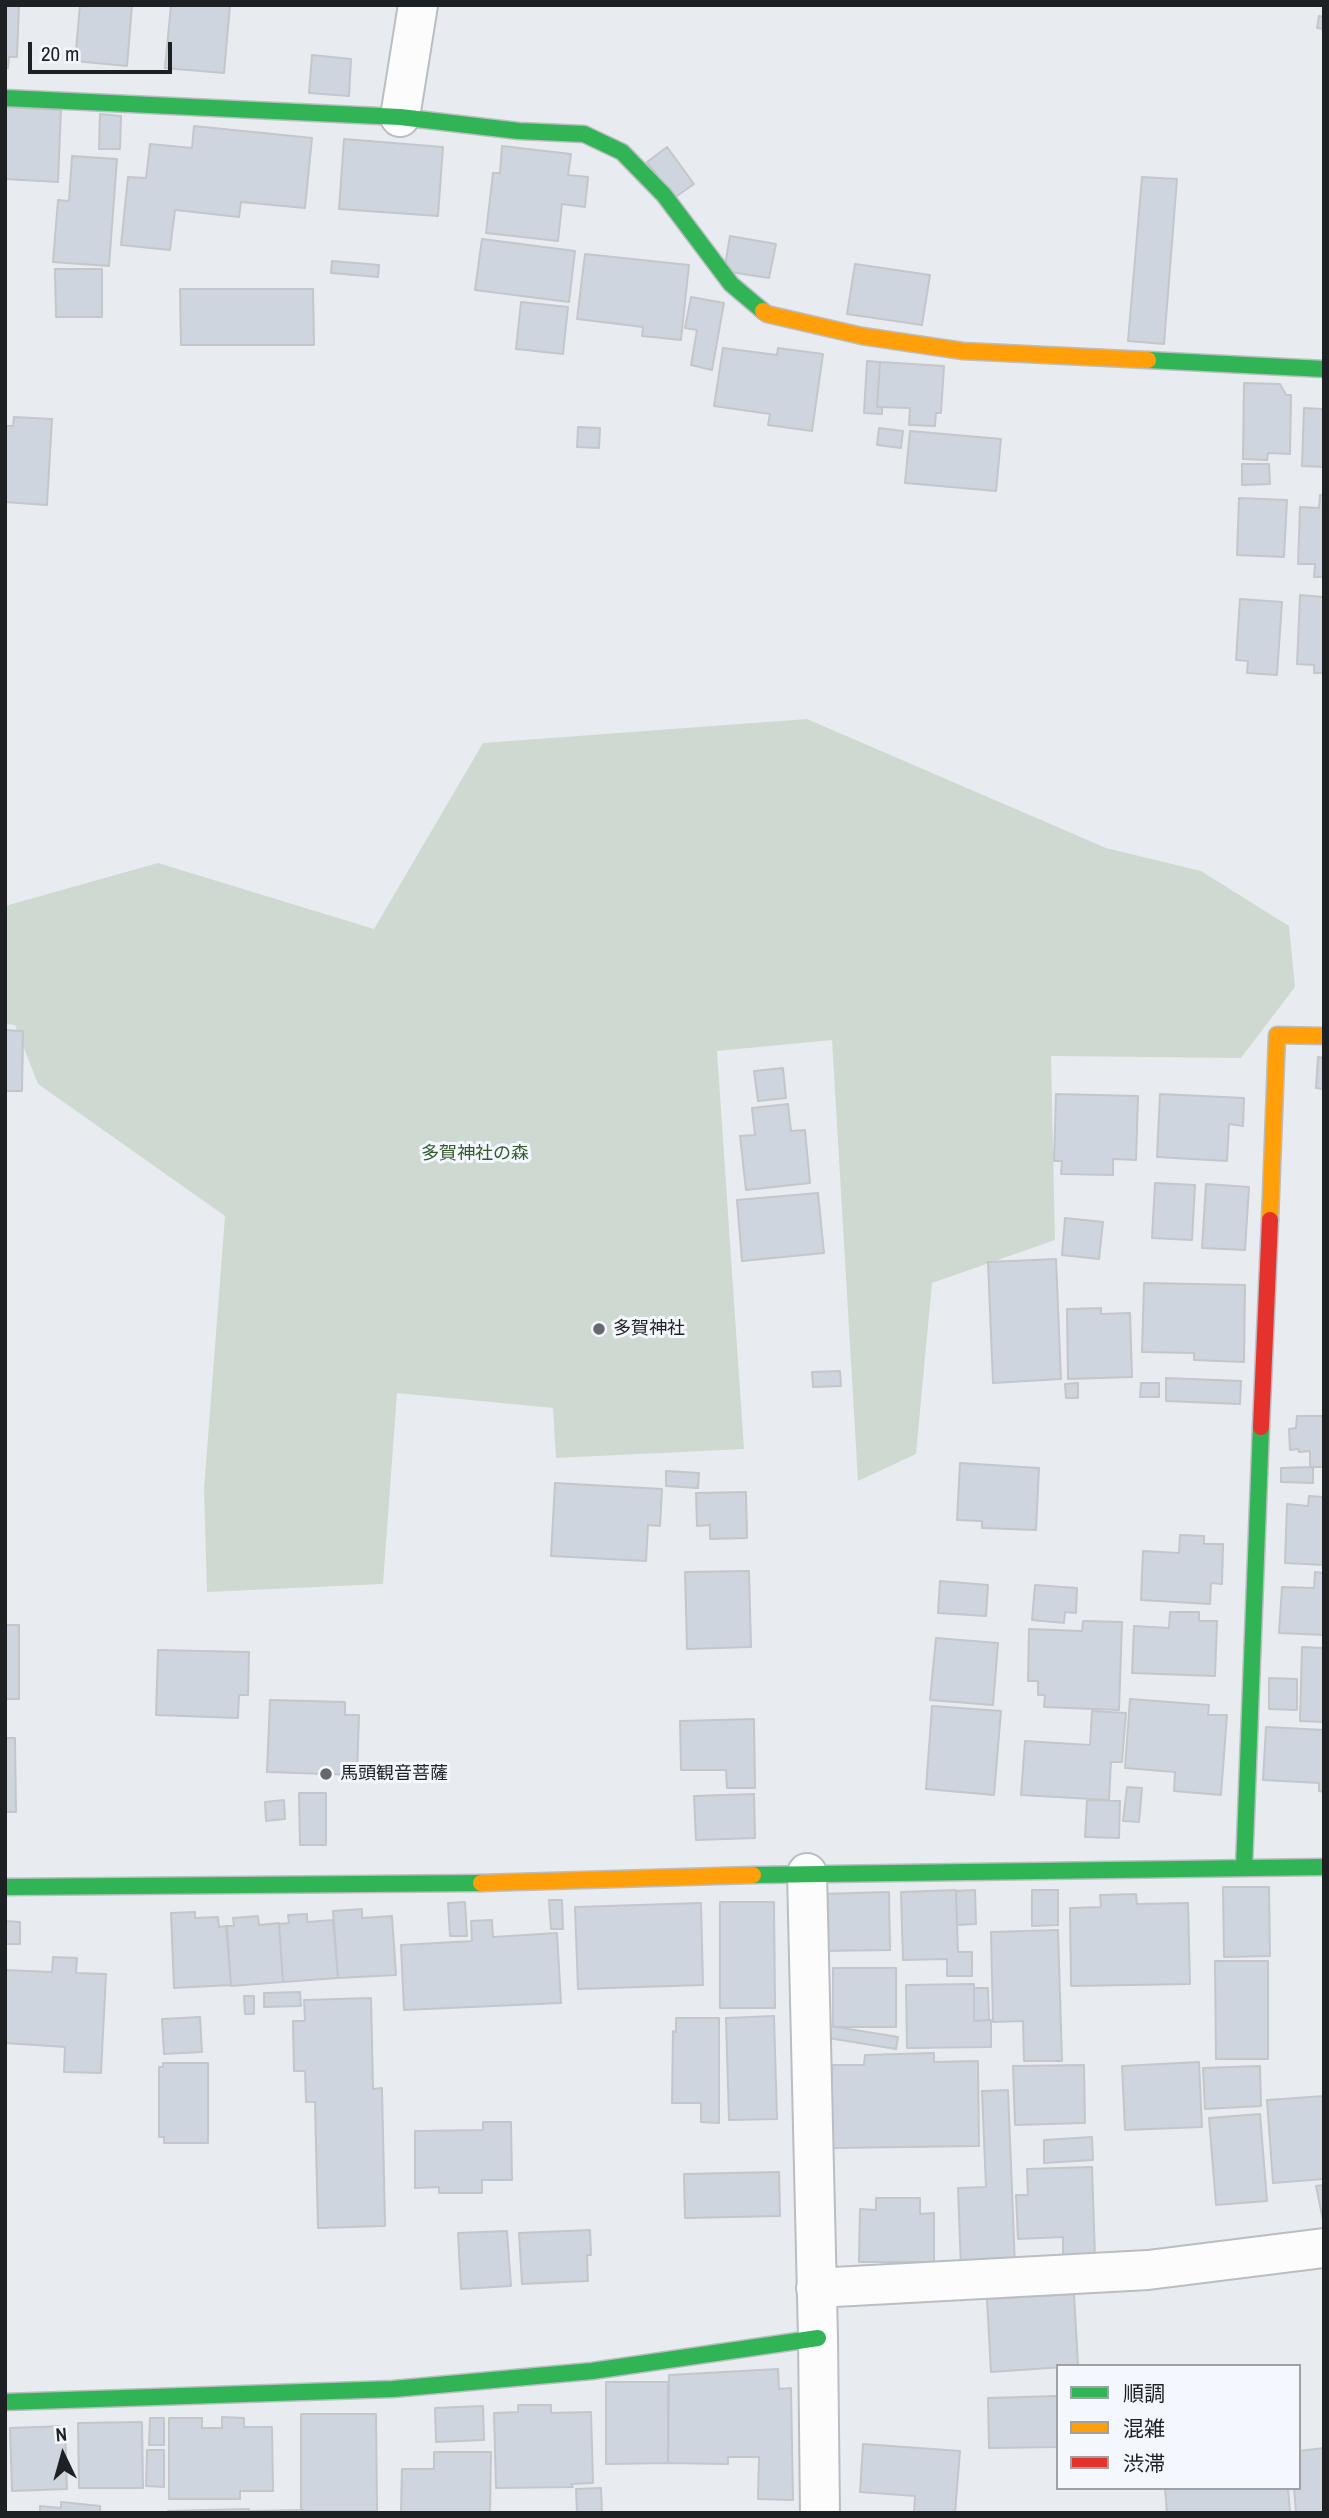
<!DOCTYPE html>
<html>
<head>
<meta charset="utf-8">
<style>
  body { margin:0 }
  #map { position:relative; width:1329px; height:2518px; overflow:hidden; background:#e8ecf1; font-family:"Archivo Narrow","Noto Sans JP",sans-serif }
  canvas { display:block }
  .frame { position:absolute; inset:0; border:7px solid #1e2124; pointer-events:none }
  .legend { position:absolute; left:1056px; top:2364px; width:245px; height:126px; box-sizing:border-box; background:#f4f8fe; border:2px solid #9ea2a7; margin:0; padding:9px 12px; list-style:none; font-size:21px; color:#1e2124 }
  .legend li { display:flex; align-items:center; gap:14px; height:35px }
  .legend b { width:35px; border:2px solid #9ea2a7 }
  .north { position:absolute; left:28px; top:2420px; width:70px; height:70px; -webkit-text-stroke:5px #f4f8fe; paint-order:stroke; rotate:355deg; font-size:19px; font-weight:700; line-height:28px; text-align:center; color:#1e2124 }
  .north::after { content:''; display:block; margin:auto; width:24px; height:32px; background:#1e2124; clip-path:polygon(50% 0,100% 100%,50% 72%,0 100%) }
  .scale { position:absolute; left:28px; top:42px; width:144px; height:32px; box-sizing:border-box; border:4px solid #1e2124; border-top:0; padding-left:9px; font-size:21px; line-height:24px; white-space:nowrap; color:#1e2124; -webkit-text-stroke:5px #f4f8fe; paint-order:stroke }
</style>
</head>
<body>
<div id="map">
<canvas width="1329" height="2518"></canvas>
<div class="frame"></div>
<ul class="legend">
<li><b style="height:9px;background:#30b455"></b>順調</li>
<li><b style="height:9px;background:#ff9f0a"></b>混雑</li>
<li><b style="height:9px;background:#e5322d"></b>渋滞</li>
</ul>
<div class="north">N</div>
<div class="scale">20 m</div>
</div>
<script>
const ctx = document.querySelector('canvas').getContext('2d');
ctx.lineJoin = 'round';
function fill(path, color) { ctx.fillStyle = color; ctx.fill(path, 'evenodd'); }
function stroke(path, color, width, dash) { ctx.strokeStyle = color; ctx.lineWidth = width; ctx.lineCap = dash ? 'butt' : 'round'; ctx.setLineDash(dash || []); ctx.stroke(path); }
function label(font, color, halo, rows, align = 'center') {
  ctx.font = font + ' "Archivo Narrow","Noto Sans JP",sans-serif'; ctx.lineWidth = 6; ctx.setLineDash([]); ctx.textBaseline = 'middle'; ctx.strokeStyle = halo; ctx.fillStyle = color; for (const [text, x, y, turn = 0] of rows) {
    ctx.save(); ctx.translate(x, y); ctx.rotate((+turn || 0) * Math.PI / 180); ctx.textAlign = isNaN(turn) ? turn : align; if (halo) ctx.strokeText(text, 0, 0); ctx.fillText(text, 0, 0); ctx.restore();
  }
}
fill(new Path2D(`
  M807,719L1106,848L1201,871L1289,926L1295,987L1241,1058L1051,1056L1055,1240L932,1283L916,1454L858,1481L832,1040L717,1051L744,1449L556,1458L553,1408L397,1393L383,1584L207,1592L204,1489L225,1216L38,1084L15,1025L5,1024V906L158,863L374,929L483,743Z`), '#cedad1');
const building = new Path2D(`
  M5,5H19L17,57H9L8,68H5Z
  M80,5H132L127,66L75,61Z
  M171,5H230L224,73L165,68Z
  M1319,16L1324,17V29L1317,28Z
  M312,55L351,59L349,96L309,93Z
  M5,107L61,110L58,182L5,179Z
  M100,114L121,116L120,149H99Z
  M194,126L312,138L305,208L241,202L239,217L175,210L170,250L121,245L128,177L146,178L150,144L192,148Z
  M344,139L443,147L438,216L339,209Z
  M502,146L571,154L568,175L588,177L585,207L562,204L558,241L486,233L493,173H500Z
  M667,147L694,184L674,198L647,162Z
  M72,156L117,159L109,266L53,262L58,200L69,201Z
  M1142,177L1177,179L1164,344L1128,341Z
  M730,236L776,244L769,278L724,271Z
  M482,239L575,251L569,302L475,290Z
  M585,254L689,265L681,340L642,336L643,327L577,319Z
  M332,261L379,265L378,277L331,273Z
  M855,264L930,275L922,325L847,314Z
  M55,269H102V317H56Z
  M180,289H313L314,345H181Z
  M691,297L724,303L712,370L691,365L697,330L685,328Z
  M521,302L568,307L563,354L516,349Z
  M723,348L777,355L778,348L823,354L812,431L768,425L770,414L714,406Z
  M867,361L880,362L877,407H882V414L864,413Z
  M880,362L944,366L941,413H936L935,426L909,425L910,408L877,407Z
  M1244,383L1280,384L1286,395H1291L1290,454L1268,453L1267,460L1243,459Z
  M1323,391L1324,467L1302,466L1304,408L1323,409Z
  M14,417L52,419L47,505L5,502V426H13Z
  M578,427L600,428L599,448L577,447Z
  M879,428L903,431L901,448L877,445Z
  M910,431L1001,439L996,491L905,483Z
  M1242,464H1269L1270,484L1242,485Z
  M1320,495H1324V577H1314L1315,564H1298L1300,507L1319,508Z
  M1239,498L1287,500L1284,557L1237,555Z
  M1300,595L1324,597V673H1314V665L1297,664Z
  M1240,599L1282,602L1277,675L1247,673L1248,661L1236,660Z
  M5,1030L23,1031L22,1091H5Z
  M1318,1057L1324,1058V1089L1316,1088Z
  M783,1068L786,1098L758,1101L754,1071Z
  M1056,1094L1138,1096L1136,1160L1113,1159V1175L1061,1174L1062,1161H1054Z
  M1160,1094L1244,1098L1243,1126L1229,1124L1227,1161L1157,1157Z
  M788,1104L791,1131L805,1130L810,1183L746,1190L740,1136L755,1135L752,1108Z
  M1155,1183L1195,1185L1192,1240L1152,1238Z
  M1206,1184L1249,1187L1245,1250L1202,1248Z
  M818,1193L824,1253L742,1261L737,1200Z
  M1065,1218L1103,1222L1099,1259L1062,1255Z
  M1056,1259L1061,1379L993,1383L988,1262Z
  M1144,1283L1245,1285L1244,1362L1194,1360V1353L1142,1352Z
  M1101,1308V1314L1130,1313L1132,1377L1068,1379L1067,1309Z
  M840,1371L841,1386L813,1387L812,1372Z
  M1166,1378L1241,1381L1240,1404L1166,1401Z
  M1078,1383V1398H1066L1065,1384Z
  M1141,1383H1159V1397H1140Z
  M1297,1416H1324V1467H1310V1451L1299,1452L1298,1449L1290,1450L1289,1429L1296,1428Z
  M960,1463L1039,1468L1036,1530L982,1528V1521L957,1520Z
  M1310,1467L1313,1468V1483L1281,1482V1468Z
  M666,1471L699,1473L698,1488L666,1486Z
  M555,1483L662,1489L660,1526L648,1525L646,1561L551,1556Z
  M746,1492L747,1538L710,1539V1525L697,1526L696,1493Z
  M1309,1496L1324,1497V1565L1285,1563L1287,1504L1308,1506Z
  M1180,1535L1204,1536V1544H1223L1222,1584L1211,1583L1210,1604L1141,1600L1143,1551L1179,1553Z
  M749,1571L751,1647L687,1649L685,1572Z
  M1315,1572L1324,1573V1635L1279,1633L1282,1587L1314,1588Z
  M940,1581L988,1585L986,1616L938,1613Z
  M1035,1585L1077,1588L1076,1613L1065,1612L1064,1623L1032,1620Z
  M1170,1612H1199V1621H1217L1215,1676L1132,1673L1134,1626L1169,1628Z
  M1083,1621L1122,1622L1119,1710L1044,1707L1045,1695H1038V1681H1028L1029,1629L1082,1631Z
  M5,1625H19V1699H5Z
  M936,1638L998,1643L993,1705L930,1700Z
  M1302,1647L1324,1648V1722L1300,1721Z
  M158,1650L249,1652L248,1695H239L238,1718L156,1715Z
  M1269,1678L1297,1679V1710L1269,1709Z
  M1130,1699L1209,1705L1208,1715H1227L1221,1795L1174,1791L1175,1772L1125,1768Z
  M270,1700L345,1702V1715H359L357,1775L267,1772Z
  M932,1706L1001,1711L994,1795L926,1789Z
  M1092,1711L1126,1713L1122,1762H1111L1109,1800L1021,1795L1025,1741L1090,1745Z
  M754,1719L755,1788H727L726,1770H681L680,1721Z
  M1266,1727L1324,1730V1792L1319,1791V1783L1263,1780Z
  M5,1738H15L16,1812H5Z
  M1127,1787L1142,1788L1139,1822L1123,1821Z
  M299,1793H326V1845H300Z
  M754,1794L755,1838L696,1840L694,1796Z
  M284,1800L285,1819L266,1821L265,1802Z
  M1087,1800L1120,1801L1119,1838L1085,1837Z
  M1223,1887H1269L1270,1956L1224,1957Z
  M956,1890L958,1952H972V1976H947V1959L903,1960L901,1892Z
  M975,1890L976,1924L957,1925L956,1891Z
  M1032,1890H1058V1925L1032,1926Z
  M889,1892L890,1950L821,1951L820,1894Z
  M1136,1894L1137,1904L1188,1903L1190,1984L1071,1986L1070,1908L1101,1907L1100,1895Z
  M549,1900H562L563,1929H551Z
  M465,1902L467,1936H450L448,1903Z
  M720,1902H774L775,2008H720Z
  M701,1903L703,1985L578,1989L575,1907Z
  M362,1909V1918L392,1916L396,1975L338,1978L333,1911Z
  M195,1912V1918L218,1917L219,1927L226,1926L231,1985L174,1988L171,1913Z
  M307,1914V1922L333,1920L338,1978L283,1982L279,1924L289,1923L288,1915Z
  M258,1916L259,1925L279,1923L283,1982L231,1986L227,1926H234L233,1918Z
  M492,1920L493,1937L557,1933L561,2003L404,2010L401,1945L472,1941L471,1921Z
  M5,1921L20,1922V1944H5Z
  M1058,1930L1062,2061H1024L1023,2021L993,2022L991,1932Z
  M53,1957L77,1958L76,1973L106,1974L101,2073L64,2072L65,2047L5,2043V1970L52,1972Z
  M1215,1961H1268V2059H1216Z
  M833,1968H896V2027H833Z
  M974,1984V2021L991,2020V2047L907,2048L906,1985Z
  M974,1988H988L989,2020L974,2021Z
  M300,1992L301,2006L264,2007V1993Z
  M244,1996H254V2014H245Z
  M371,1998L373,2089L382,2088L385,2226L318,2228L315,2102H306L305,2071H294L293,2021H305L304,2000Z
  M774,2016L777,2119L729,2120L726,2018Z
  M200,2017L202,2052L164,2054L162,2019Z
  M676,2018H719V2123L701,2122V2103H672L673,2031L676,2032Z
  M824,2025L898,2037L896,2049L822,2037Z
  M934,2053V2062L978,2061L979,2146L832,2148V2065H864L865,2055Z
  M1199,2062L1202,2127L1125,2130L1122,2066Z
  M163,2063H208V2143H164V2137H159V2067H163Z
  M1084,2065L1085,2123L1015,2125L1013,2066Z
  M1260,2066L1261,2106L1205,2109L1203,2068Z
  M1008,2090L1015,2266L961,2269L958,2188L986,2187L982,2091Z
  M1324,2096V2179L1273,2183L1267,2100Z
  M1260,2114L1267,2201L1216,2205L1209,2118Z
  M483,2122H511L512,2180H482V2193H439V2187L415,2188V2131L483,2130Z
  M1092,2137L1093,2160L1044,2163V2140Z
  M1092,2167L1095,2259L1063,2261V2237L1018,2239L1016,2195H1028L1027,2169Z
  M779,2172L780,2216L685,2218L684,2174Z
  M1324,2185V2220H1323L1316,2186Z
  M876,2198H920V2214L934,2213V2262H859L860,2209L876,2210Z
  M590,2230L591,2255H587L588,2281L522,2284L519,2233Z
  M507,2231L511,2286L461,2289L458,2233Z
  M1074,2294L1078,2366L991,2372L987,2299Z
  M778,2369L779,2389L791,2388L793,2500L758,2499L759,2457H728V2464L668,2463L669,2375Z
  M606,2382H668V2463L606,2464Z
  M1058,2396V2447L989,2448L988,2398Z
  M518,2405H551V2413L591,2412L593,2483L571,2484L573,2487L496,2488L494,2413L518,2412Z
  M483,2406L484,2440L436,2442L435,2408Z
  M301,2414H376L377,2511H301Z
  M222,2417L244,2418V2427H272L273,2491H240V2499H169V2418H202V2428H222Z
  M150,2418H164V2445H149Z
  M142,2422L143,2488H79L78,2423Z
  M65,2426L67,2489L12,2491L10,2428Z
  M863,2444L960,2451L955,2513H914L915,2496L860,2492Z
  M1324,2448V2513H1296L1294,2488H1299V2451Z
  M147,2450H164V2487L146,2486Z
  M434,2452H491L490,2513H401L402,2469H434Z
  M601,2488L602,2513H577L576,2489Z
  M1165,2488H1288L1290,2513H1167Z
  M61,2502L100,2506V2513H27H40V2506L61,2508Z
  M249,2509V2513H168V2511Z
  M304,2510L305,2513H251V2511Z`);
fill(building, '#cfd5de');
stroke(building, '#c3c6ca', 2);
const street = new Path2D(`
  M400,117L418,5
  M807,1873L818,2338L820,2513
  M816,2288L1148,2270L1324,2248`);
const fast = new Path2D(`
  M5,98L400,117L519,131L584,134L622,152L664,195L731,284L763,311
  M1148,360L1324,369
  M1244,1868L1261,1427
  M753,1875L1324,1867
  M5,1887L481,1883
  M5,2402L393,2389L592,2371L818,2338`);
const slow = new Path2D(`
  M763,311L767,314L862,336L963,351L1148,360
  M1270,1220L1277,1035L1324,1036
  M481,1883L753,1875`);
const jam = new Path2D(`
  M1261,1427L1270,1220`);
stroke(street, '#babdc1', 42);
stroke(fast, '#babdc1', 19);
stroke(slow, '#babdc1', 19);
stroke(jam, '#babdc1', 19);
stroke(street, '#fcfcfd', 38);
stroke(fast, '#30b455', 16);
stroke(slow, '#ff9f0a', 16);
stroke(jam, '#e5322d', 16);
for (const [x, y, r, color] of [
  [599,1329,7,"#65686c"],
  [326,1774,7,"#65686c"]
]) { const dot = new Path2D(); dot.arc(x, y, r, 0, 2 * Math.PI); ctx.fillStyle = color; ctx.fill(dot); stroke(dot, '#f4f8fe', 2.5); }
label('18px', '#335c2b', '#f4f8fe', [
  ["多賀神社の森",475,1154]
]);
label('18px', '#1e2124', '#f4f8fe', [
  ["多賀神社",613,1329],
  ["馬頭観音菩薩",340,1774]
], 'left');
</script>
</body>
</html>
